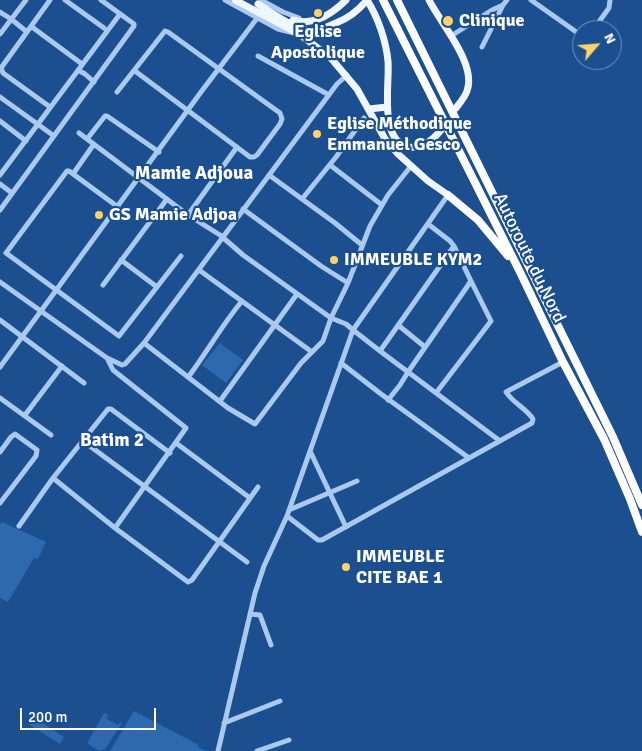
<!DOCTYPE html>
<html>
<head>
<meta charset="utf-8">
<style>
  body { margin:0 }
  #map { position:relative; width:642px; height:751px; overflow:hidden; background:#1b4f8f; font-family:Signika,sans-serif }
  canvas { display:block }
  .north { position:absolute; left:572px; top:20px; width:50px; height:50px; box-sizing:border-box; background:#1b4f8f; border:1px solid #7695bc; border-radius:50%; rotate:63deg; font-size:14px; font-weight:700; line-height:20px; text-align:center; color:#fff }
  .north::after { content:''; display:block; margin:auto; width:18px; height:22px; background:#ffd166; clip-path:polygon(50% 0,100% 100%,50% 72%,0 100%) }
  .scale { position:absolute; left:20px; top:708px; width:136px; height:22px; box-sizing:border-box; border:2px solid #fff; border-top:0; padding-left:6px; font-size:15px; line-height:18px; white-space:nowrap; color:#fff; -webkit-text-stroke:4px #1b4f8f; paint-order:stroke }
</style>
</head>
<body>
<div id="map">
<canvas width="642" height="751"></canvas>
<div class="north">N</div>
<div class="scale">200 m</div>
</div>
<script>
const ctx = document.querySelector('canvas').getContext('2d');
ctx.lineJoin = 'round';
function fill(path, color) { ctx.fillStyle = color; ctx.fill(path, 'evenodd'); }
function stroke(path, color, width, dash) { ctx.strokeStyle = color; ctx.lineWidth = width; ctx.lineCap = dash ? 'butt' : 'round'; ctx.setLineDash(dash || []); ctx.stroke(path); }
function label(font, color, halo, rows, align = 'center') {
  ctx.font = font + ' Signika,sans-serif'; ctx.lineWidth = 4.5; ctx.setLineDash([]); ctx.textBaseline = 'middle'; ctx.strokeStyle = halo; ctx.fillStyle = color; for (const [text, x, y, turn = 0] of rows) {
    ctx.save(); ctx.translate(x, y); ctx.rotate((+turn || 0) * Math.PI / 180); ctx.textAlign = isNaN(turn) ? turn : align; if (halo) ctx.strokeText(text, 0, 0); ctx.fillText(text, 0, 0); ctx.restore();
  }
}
fill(new Path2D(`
  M220,343L243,360L226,383L202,365Z
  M2,522L46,542L38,559L34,558L8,602L0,598V524Z
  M134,711L199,745L198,747L206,751H110Z
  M104,713L108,715L107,719L118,725L120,722L122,723L105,749L99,751L87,743Z
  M33,717L64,737L60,744L28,724Z`), '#2e69ad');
stroke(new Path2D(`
  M50,0L1,68L3,73L50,107
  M65,0L104,28
  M225,0L278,29L294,33
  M261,0L283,12L299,18
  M531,0L582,36
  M0,12L11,19L27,32
  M32,27L82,64
  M593,30L609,8L610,0
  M0,34L26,0
  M451,36L492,10L503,5
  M482,47L503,5L507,0
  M258,56L329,95
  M78,70L85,74L94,82
  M117,92L165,31L168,32L280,113L282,119L280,124L257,155L254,157H250L135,71
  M0,97L54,136
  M0,121L26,141
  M79,133L188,215L220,235L243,255L331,318L346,324L353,330L448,195
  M87,139L105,116H107L159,152
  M330,165L382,205
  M73,174L94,144
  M0,175L120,14
  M269,175L335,223L362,245
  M0,184L12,193
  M302,199L336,157L364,118
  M118,207L69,171H67L6,253L119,336L181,256
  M243,209L321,266L348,283
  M0,210L134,26V24L101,0
  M188,215L237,147
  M428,224L450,241L454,246L471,281
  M454,246L380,351L500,441
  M121,260L157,287
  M199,270L312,352
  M0,282L107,358L122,365L125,364L144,343L337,84L347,75
  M103,285L167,199
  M0,320L84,383
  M398,325L425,347
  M144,343L228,408L255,424L301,363L323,341L331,318L348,283L370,226L388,195L411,166
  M107,358L113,370L186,428L115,528
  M341,363L381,394L469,458
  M0,367L201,92L258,17
  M189,376C207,352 222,325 242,301
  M0,398L51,435
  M388,400L400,385L408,372L471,281L491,321L436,393
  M220,401L297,294
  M25,415L62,366
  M83,441L247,562
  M176,443L250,498
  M310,451L346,527
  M0,452L11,437L15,434L37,450L36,456L0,503
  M53,478L115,528L188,582L192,580L258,487
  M289,510L357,481
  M287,516L318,540H322L532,423L533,419C526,408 513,403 506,392L563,362
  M19,526L53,478L108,409H111L170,453
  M250,614L260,615L271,645
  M224,723L280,701
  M218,751L255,593L264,566L287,516L353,330L380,351
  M257,751L289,740`), '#a9c9ee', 5);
stroke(new Path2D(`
  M235,0L299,34L330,57L357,89L385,139L398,154L428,181L448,195
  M367,0C378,17 386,41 388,61C390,84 378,141 409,147C423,149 433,140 441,130
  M429,0C441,24 477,64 467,91C465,97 460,103 456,108
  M258,4C273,13 295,31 314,30C322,30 329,26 336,23C349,18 358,11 367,0
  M293,20C313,26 332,14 346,0
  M369,109L387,107`), '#f0f6ff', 7);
stroke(new Path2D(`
  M383,0L521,274L563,362L604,439L630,499L642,532
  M397,0L613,437L642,505
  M448,195L478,220L508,256`), '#fff', 8);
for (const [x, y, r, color] of [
  [318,13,5,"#ffd166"],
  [448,21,6,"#ffd166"],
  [317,134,5,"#ffd166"],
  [99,215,5,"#ffd166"],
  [334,260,5,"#ffd166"],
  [346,567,5,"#ffd166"]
]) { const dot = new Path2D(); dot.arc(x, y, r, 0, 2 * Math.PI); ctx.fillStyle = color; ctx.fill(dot); stroke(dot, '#1b4f8f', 2); }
label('bold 18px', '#fff', '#1b4f8f', [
  ["Clinique",459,21],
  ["Eglise",318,32,"center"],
  ["Apostolique",318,53,"center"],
  ["Eglise Méthodique",327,124],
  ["Emmanuel Gesco",327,145],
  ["GS Mamie Adjoa",109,215],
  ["IMMEUBLE KYM2",344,260],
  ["IMMEUBLE",356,557],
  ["CITE BAE 1",356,578]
], 'left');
label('18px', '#fff', '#1b4f8f', [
  ["Autoroute du Nord",529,258,64]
]);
label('bold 19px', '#fff', '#1b4f8f', [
  ["Mamie Adjoua",194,174],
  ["Batim 2",112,441]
]);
</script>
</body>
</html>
